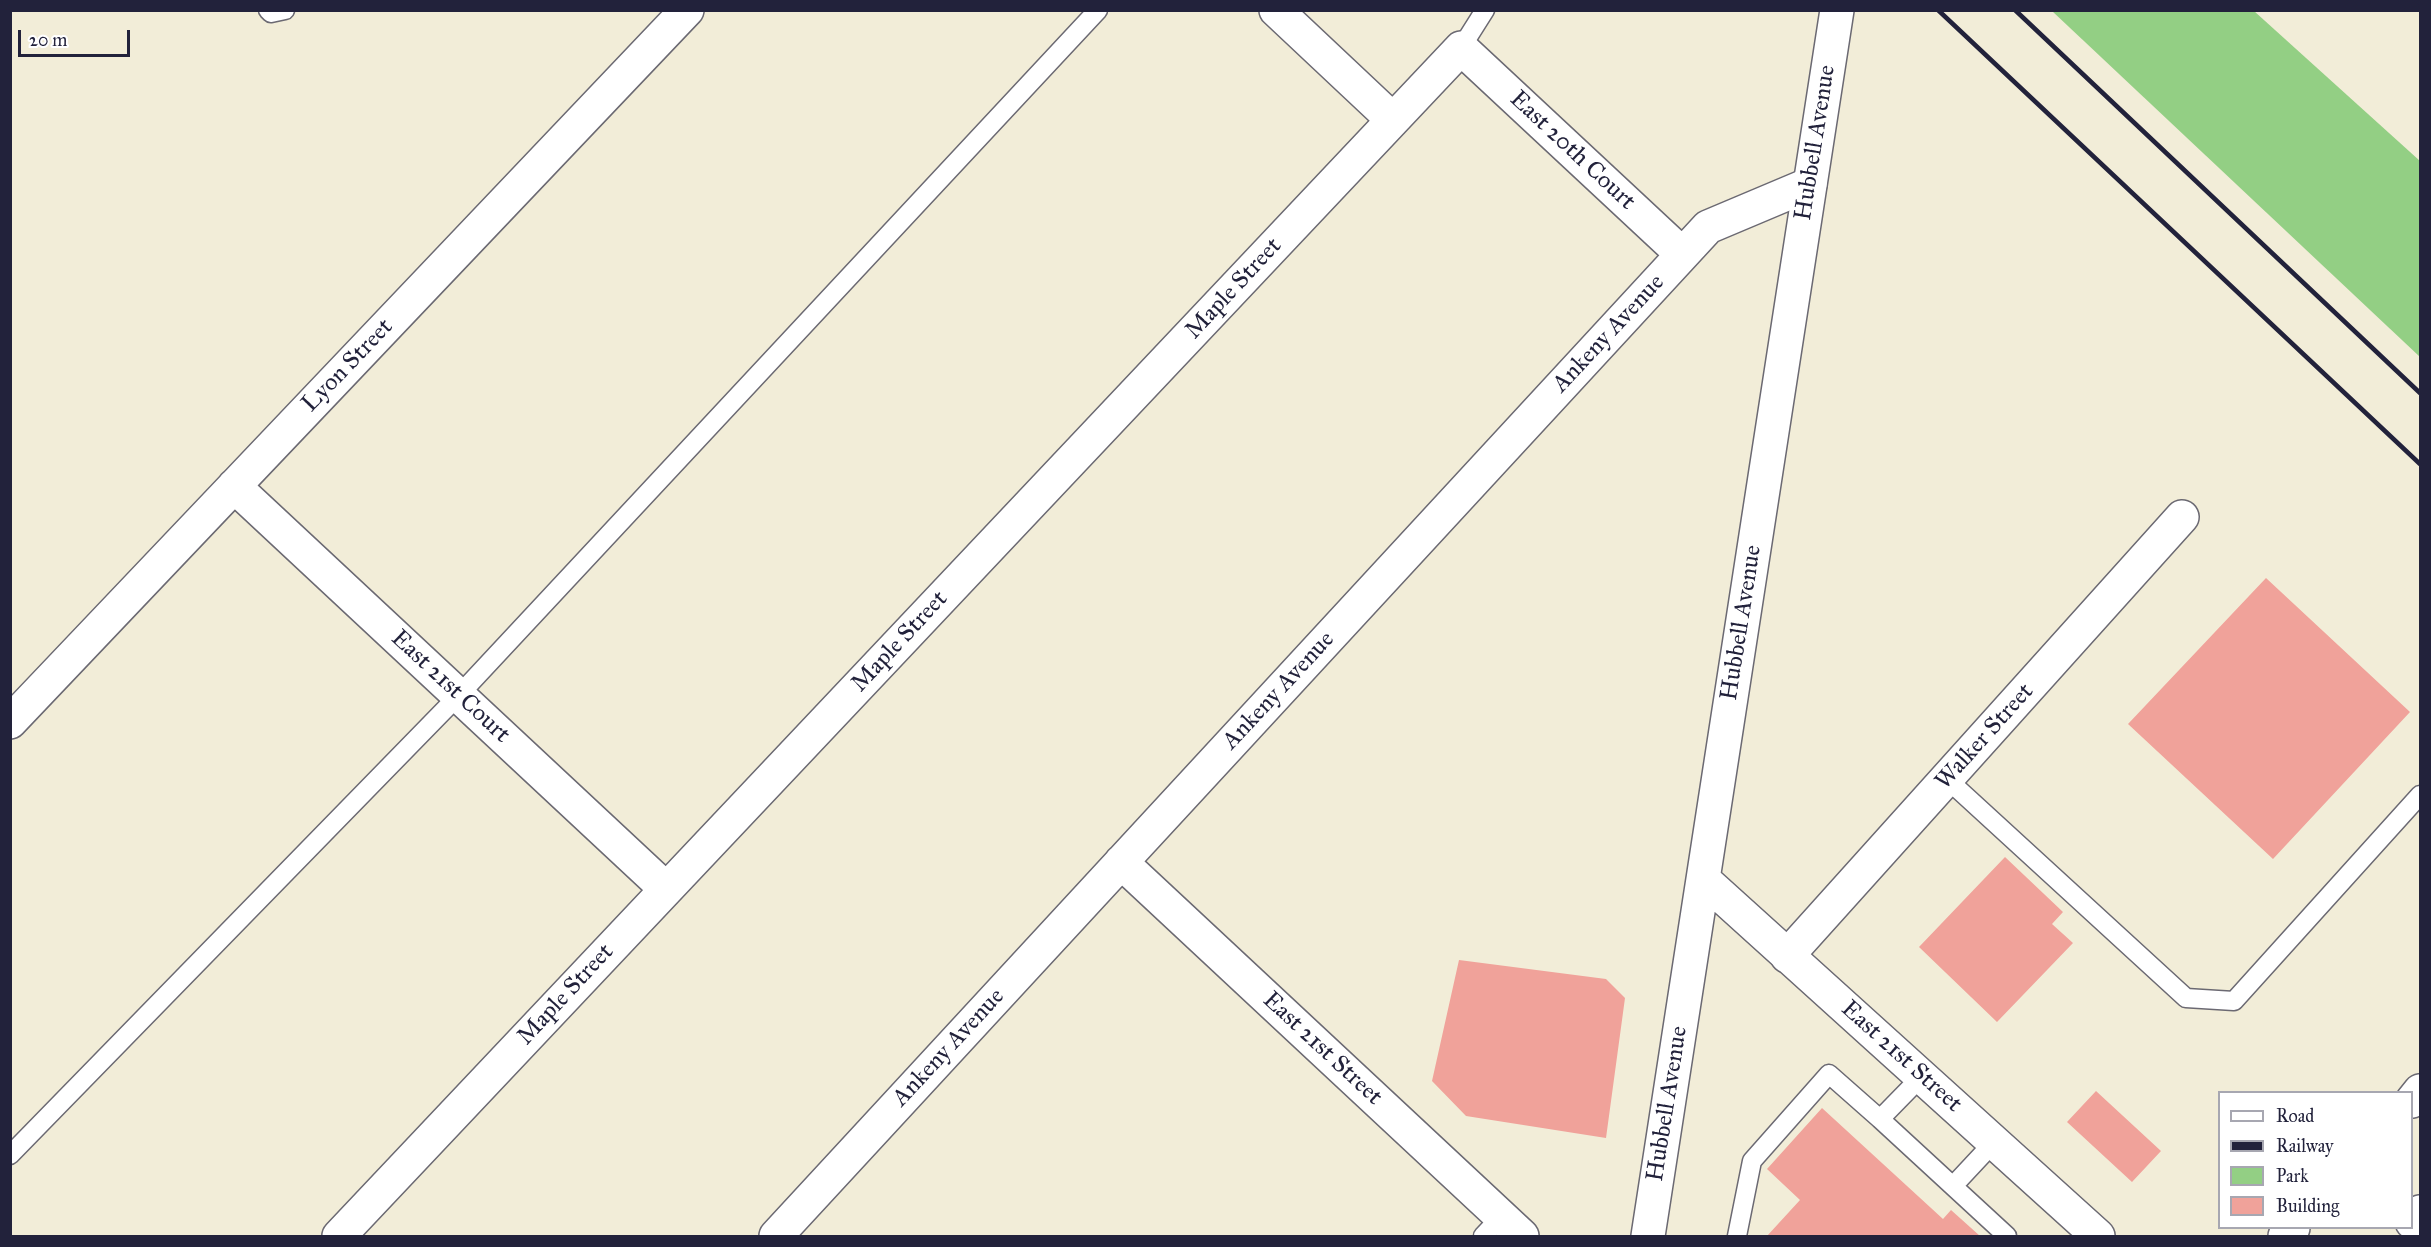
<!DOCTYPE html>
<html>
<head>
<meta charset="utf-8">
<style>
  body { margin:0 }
  #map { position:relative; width:2431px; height:1247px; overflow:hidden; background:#f2edd8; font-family:"IM FELL Great Primer",serif }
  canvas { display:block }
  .frame { position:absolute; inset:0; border:12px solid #22223b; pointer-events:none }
  .legend { position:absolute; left:2218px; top:1091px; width:195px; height:138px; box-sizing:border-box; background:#fff; border:2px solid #a7a7b1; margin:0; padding:8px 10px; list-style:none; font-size:18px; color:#22223b }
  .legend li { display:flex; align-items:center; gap:12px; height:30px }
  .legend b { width:30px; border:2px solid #a7a7b1 }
  .scale { position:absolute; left:18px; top:30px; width:112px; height:27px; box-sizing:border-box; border:3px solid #22223b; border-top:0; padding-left:8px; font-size:18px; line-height:21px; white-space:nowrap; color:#22223b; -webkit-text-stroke:4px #fff; paint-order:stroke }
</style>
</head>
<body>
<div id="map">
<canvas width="2431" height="1247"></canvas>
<div class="frame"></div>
<ul class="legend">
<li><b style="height:8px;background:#fff"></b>Road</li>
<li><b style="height:8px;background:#22223b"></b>Railway</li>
<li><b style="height:16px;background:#93cf84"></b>Park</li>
<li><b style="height:16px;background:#f0a29a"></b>Building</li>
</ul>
<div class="scale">20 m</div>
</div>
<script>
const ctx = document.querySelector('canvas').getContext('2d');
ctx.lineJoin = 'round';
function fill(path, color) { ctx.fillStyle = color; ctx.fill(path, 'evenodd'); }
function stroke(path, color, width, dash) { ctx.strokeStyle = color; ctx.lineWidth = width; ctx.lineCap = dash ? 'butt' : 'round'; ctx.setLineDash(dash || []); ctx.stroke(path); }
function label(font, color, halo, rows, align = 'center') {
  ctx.font = font + ' "IM FELL Great Primer",serif'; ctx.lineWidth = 4.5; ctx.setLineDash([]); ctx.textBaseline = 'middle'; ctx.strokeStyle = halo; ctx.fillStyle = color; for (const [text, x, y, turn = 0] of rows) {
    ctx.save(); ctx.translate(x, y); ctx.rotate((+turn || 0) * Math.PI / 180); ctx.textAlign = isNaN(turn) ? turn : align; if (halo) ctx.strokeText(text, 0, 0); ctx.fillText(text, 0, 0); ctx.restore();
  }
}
fill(new Path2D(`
  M2052,11H2254L2420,161V357Z`), '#93cf84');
fill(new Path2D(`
  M2266,578L2410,712L2273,859L2128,724Z
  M2005,857L2063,912L2052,924L2073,943L1997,1022L1919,947Z
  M1459,960L1606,979L1625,998L1606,1138L1466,1116L1432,1081Z
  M2096,1091L2161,1151L2132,1182L2067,1122Z
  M1822,1108L1943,1219L1951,1210L1980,1236H1767L1800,1200L1767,1169Z`), '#f0a29a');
const service = new Path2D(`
  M268,10L271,13L285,10
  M1461,48L1485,10
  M1947,779L2186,998L2234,1001L2420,795
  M1880,1119L2007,1236
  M10,1155L459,695L1098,10
  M1953,1186L1995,1141
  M1483,1236L1501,1217
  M1737,1236L1752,1161L1829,1074L1880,1119L1922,1076`);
const minor = new Path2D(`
  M1276,10L1393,120
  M234,486L666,889
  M10,722L687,10
  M1121,862L1522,1236
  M1787,956L2182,517
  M339,1236L1461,48L1682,254
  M776,1236L1708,227L1810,184`);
const secondary = new Path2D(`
  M1703,879L2098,1236
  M1648,1236L1837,10`);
const primary = new Path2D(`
  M2412,1101L2420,1091
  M2412,1222L2420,1212
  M2285,1236L2293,1228`);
stroke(service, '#6b6972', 21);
stroke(minor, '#6b6972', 36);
stroke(secondary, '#6b6972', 36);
stroke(primary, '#6b6972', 36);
stroke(service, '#fff', 18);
stroke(minor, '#fff', 33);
stroke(secondary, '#fff', 33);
stroke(primary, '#fff', 33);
stroke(new Path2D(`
  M1938,10L2420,464
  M2015,10L2420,393`), '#22223b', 4.5);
label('24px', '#22223b', '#fff', [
  ["Hubbell Avenue",1816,143,-81],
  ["East 20th Court",1572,151,43],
  ["Maple Street",1234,289,-47],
  ["Ankeny Avenue",1609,334,-47],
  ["Lyon Street",348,366,-46],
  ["Hubbell Avenue",1742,623,-81],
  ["Maple Street",900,642,-47],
  ["East 21st Court",450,687,43],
  ["Ankeny Avenue",1279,691,-47],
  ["Walker Street",1985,737,-48],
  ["Maple Street",566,995,-47],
  ["Ankeny Avenue",949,1048,-47],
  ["East 21st Street",1322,1049,43],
  ["East 21st Street",1901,1057,42],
  ["Hubbell Avenue",1668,1104,-81]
]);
</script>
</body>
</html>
